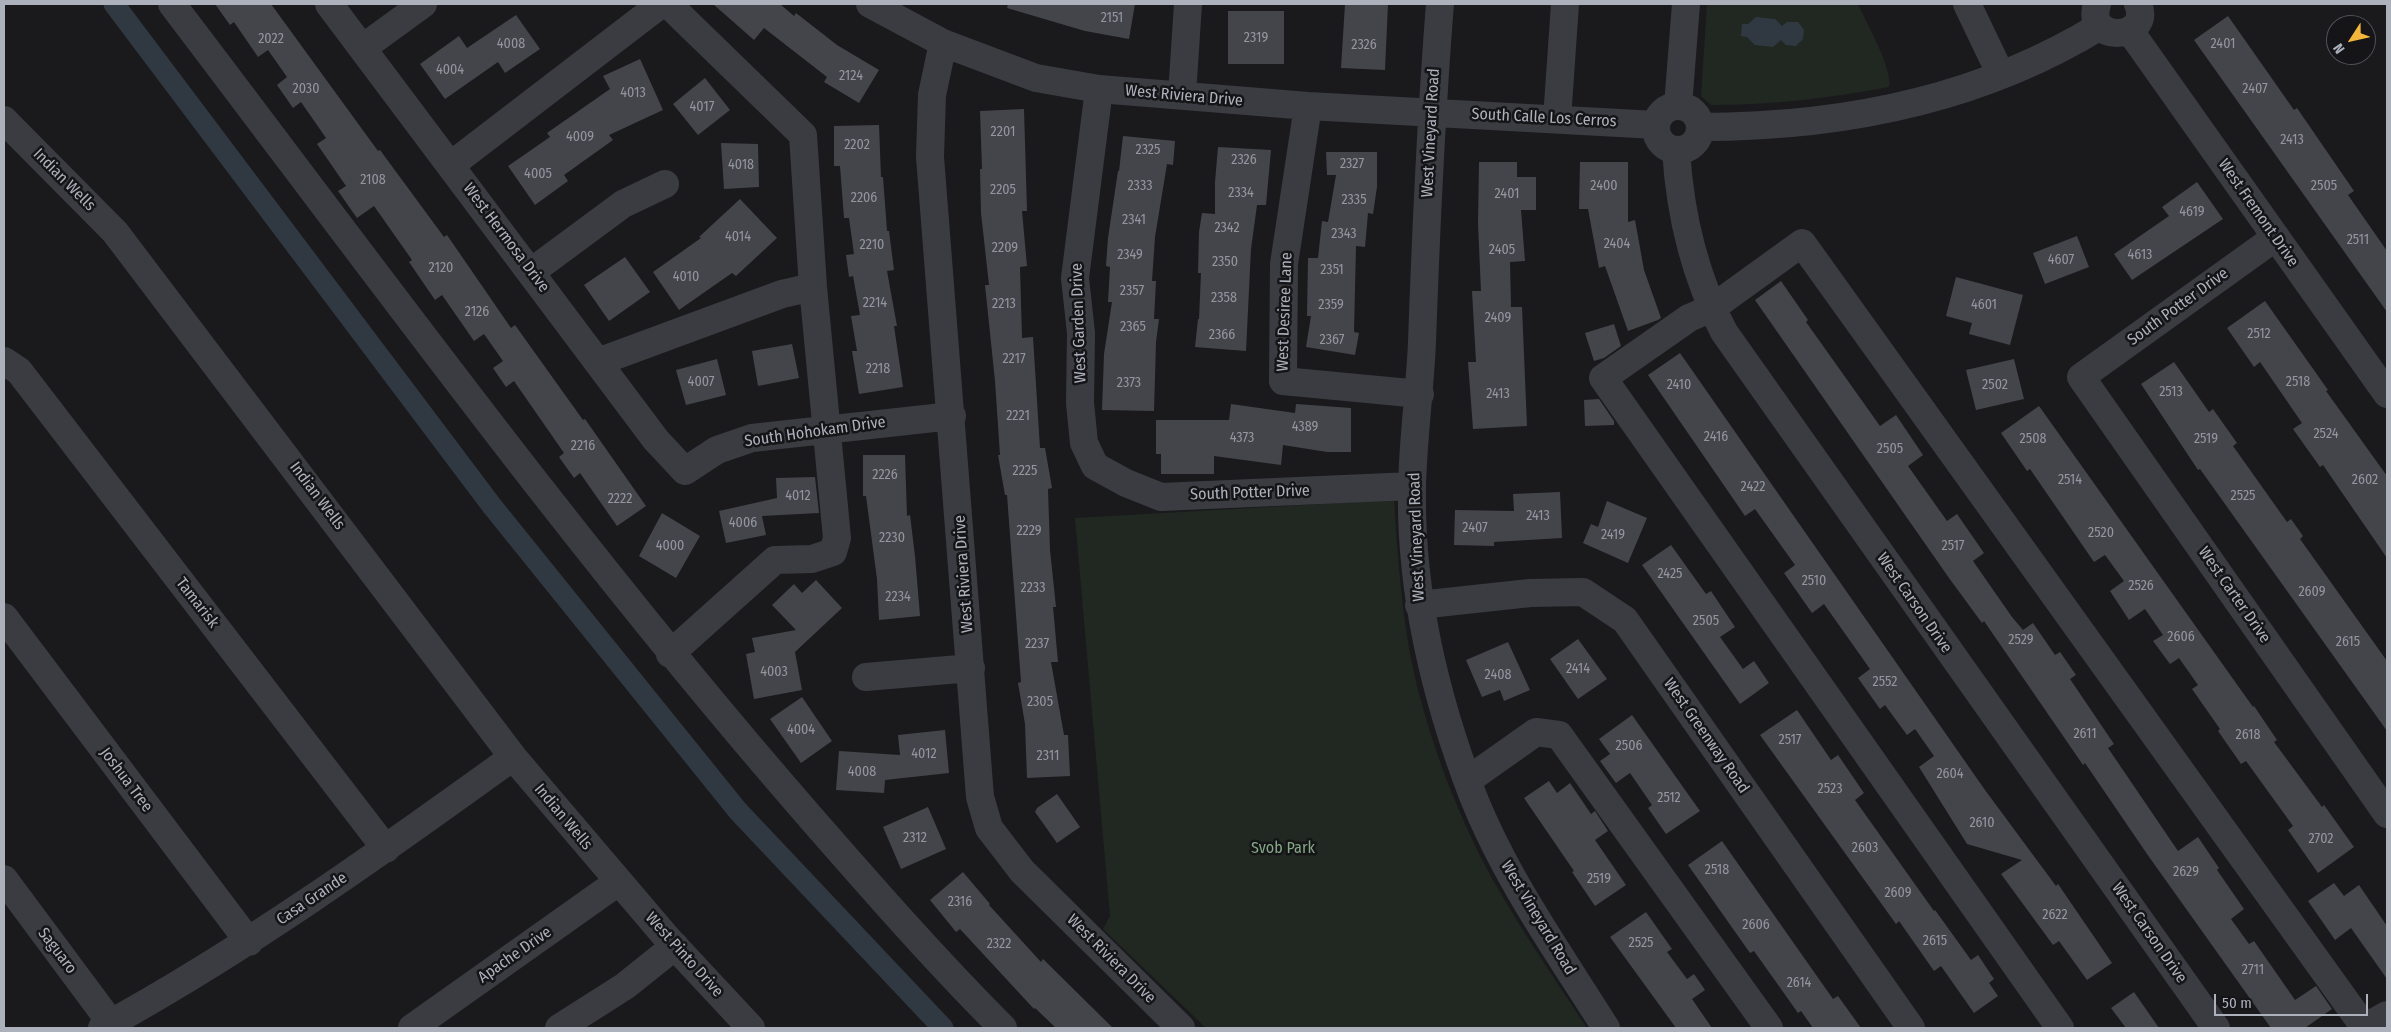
<!DOCTYPE html>
<html>
<head>
<meta charset="utf-8">
<style>
  body { margin:0 }
  #map { position:relative; width:2391px; height:1032px; overflow:hidden; background:#1a1a1d; font-family:"Fira Sans Condensed",sans-serif }
  canvas { display:block }
  .frame { position:absolute; inset:0; border:5px solid #adb1bc; pointer-events:none }
  .north { position:absolute; left:2326px; top:15px; width:50px; height:50px; box-sizing:border-box; background:#151518; border:1px solid #52535a; border-radius:50%; rotate:235deg; font-size:14px; font-weight:700; line-height:20px; text-align:center; color:#adb1bc }
  .north::after { content:''; display:block; margin:auto; width:18px; height:22px; background:#f4b73b; clip-path:polygon(50% 0,100% 100%,50% 72%,0 100%) }
  .scale { position:absolute; left:2214px; top:994px; width:154px; height:22px; box-sizing:border-box; border:2px solid #adb1bc; border-top:0; padding-left:6px; font-size:15px; line-height:18px; white-space:nowrap; color:#adb1bc; -webkit-text-stroke:4px #151518; paint-order:stroke }
</style>
</head>
<body>
<div id="map">
<canvas width="2391" height="1032"></canvas>
<div class="frame"></div>
<div class="north">N</div>
<div class="scale">50 m</div>
</div>
<script>
const ctx = document.querySelector('canvas').getContext('2d');
ctx.lineJoin = 'round';
function fill(path, color) { ctx.fillStyle = color; ctx.fill(path, 'evenodd'); }
function stroke(path, color, width, dash) { ctx.strokeStyle = color; ctx.lineWidth = width; ctx.lineCap = dash ? 'butt' : 'round'; ctx.setLineDash(dash || []); ctx.stroke(path); }
function label(font, color, halo, rows, align = 'center') {
  ctx.font = font + ' "Fira Sans Condensed",sans-serif'; ctx.lineWidth = 5; ctx.setLineDash([]); ctx.textBaseline = 'middle'; ctx.strokeStyle = halo; ctx.fillStyle = color; for (const [text, x, y, turn = 0] of rows) {
    ctx.save(); ctx.translate(x, y); ctx.rotate((+turn || 0) * Math.PI / 180); ctx.textAlign = isNaN(turn) ? turn : align; if (halo) ctx.strokeText(text, 0, 0); ctx.fillText(text, 0, 0); ctx.restore();
  }
}
fill(new Path2D(`
  M1707,4H1858C1866,22 1893,69 1889,87C1829,98 1773,105 1711,105L1701,96Z
  M1394,500C1397,545 1400,591 1407,636C1420,720 1458,821 1501,894C1528,940 1558,984 1587,1028H1206L1103,929L1110,916L1075,518Z`), '#202821');
fill(new Path2D(`
  M1756,17L1775,19L1782,26L1787,22H1798L1804,30L1803,39L1796,46L1786,45L1781,40L1773,47L1755,45L1747,37L1741,36L1742,24H1748Z`), '#303941');
stroke(new Path2D(`
  M114,4L492,506L738,811L943,1028`), '#303941', 21);
fill(new Path2D(`
  M215,4H271L378,151L380,150L444,237L447,235L511,328L515,325L583,420L585,419L646,506L617,526L580,473L574,478L559,457L564,453L514,381L506,387L493,368L503,361L484,334L474,341L442,295L435,300L409,262L412,260L374,206L357,218L338,191L346,186L317,144L326,138L301,102L293,108L277,85L287,77L268,50L258,57L234,22L230,25Z
  M713,4H780L794,16L796,13L837,45L879,70L859,103L824,82L827,77L764,28L754,40Z
  M1008,4H1135L1129,39L1085,31L1007,8Z
  M1345,4H1388L1385,70L1341,68Z
  M1228,11H1284V64H1228Z
  M516,15L540,49L505,73L498,62L445,99L420,64L459,36L467,48Z
  M2228,16L2294,110L2297,108L2354,191L2348,195L2387,251V312L2194,40Z
  M640,59L663,110L609,135L613,140L564,175L568,181L535,205L508,166L550,137L547,133L610,89L603,76Z
  M705,78L730,110L698,135L673,104Z
  M1024,109L1027,211H1022L1027,266L1020,267L1022,338L1033,337L1040,448H1045L1052,488L1048,489L1050,550L1056,607H1053L1058,662H1051L1064,735H1068L1070,776L1027,778L1025,724L1018,683L1021,682L1007,495H1005L998,455H1000L995,381L985,285H989L981,213L980,169H982L980,111Z
  M879,125L881,177H883L887,231H889L894,270L887,271L897,326H894L903,387L859,394L852,351H857L851,316L860,315L853,276L849,277L846,255L854,254L849,218H844L840,166H834V126Z
  M1123,136L1175,141L1173,165L1167,164L1155,237L1152,281H1156L1154,319H1159L1156,342L1154,411L1102,410L1104,354L1112,302H1108L1110,267L1106,266L1108,238L1118,171H1119Z
  M721,143L758,144L759,187L724,189Z
  M1218,147L1271,150L1266,205H1257L1251,249L1246,351L1195,347L1198,319H1199L1201,273H1198L1199,232L1202,213L1215,214V182Z
  M1326,152H1377V187L1373,214L1368,213L1365,247L1356,246L1354,332L1359,333L1355,355L1306,347L1311,316H1307L1308,258H1318L1322,221L1328,222L1336,175H1327Z
  M1479,162H1517V177H1536V210H1521L1525,261L1510,262L1511,307H1522L1527,426L1473,429L1468,362H1476L1472,291H1481L1478,224Z
  M1580,162H1628V222L1635,220L1644,270L1661,318L1658,320L1628,331L1605,266L1599,268L1588,209H1579Z
  M2197,182L2223,219L2132,280L2114,254L2169,216L2162,207Z
  M740,199L777,238L736,276L732,273L679,310L653,272L701,238L699,237Z
  M2077,236L2089,267L2045,284L2033,253Z
  M625,257L650,292L609,321L584,285Z
  M1956,277L2023,295L2010,345L1969,334L1972,323L1946,316Z
  M1781,281L1808,320L1806,322L1880,426L1896,415L1923,455L1908,466L1947,521L1957,514L1984,553L1973,561L2012,617L2023,630L2033,623L2055,655L2060,652L2076,675L2070,679L2114,744L2108,748L2178,851L2198,837L2219,868L2217,870L2244,909L2231,919L2249,944L2254,941L2295,1000L2316,986L2332,1009L2305,1028H2271L2147,854L2085,763L2083,765L1984,621L1982,623L1949,578L1755,300Z
  M2265,301L2328,390L2326,391L2387,476V558L2323,465L2320,467L2293,429L2302,423L2260,362L2254,367L2227,328Z
  M1614,324L1621,346L1604,358L1594,361L1585,333Z
  M792,344L799,378L758,386L752,351Z
  M1680,353L1985,790L2056,886L2058,884L2112,963L2087,980L2059,941L2053,945L2001,874L2022,860L1967,844L1919,767L1934,756L1915,729L1907,735L1885,705L1880,709L1858,678L1870,669L1824,604L1812,613L1784,573L1795,565L1755,509L1745,516L1648,375Z
  M717,359L726,395L686,405L676,370Z
  M2014,359L2024,399L1976,410L1966,370Z
  M2174,362L2209,412L2213,409L2237,443L2233,446L2287,522L2291,519L2303,536L2300,539L2387,661V731L2200,469L2198,470L2141,384Z
  M1599,399L1614,421V425L1585,426L1584,400Z
  M1231,404L1295,413L1296,404L1351,408V452H1327L1283,445L1281,465L1214,456V474H1161V454H1156V420H1229Z
  M2039,406L2253,707L2254,706L2277,740L2274,742L2322,807L2324,805L2354,847L2318,873L2288,830L2293,826L2246,761L2241,764L2218,731L2220,729L2192,689L2198,685L2179,658L2170,664L2153,641L2163,635L2145,609L2129,620L2110,591L2124,581L2105,555L2094,562L2030,469L2027,471L2001,433Z
  M863,455H905L907,516L910,515L915,556L920,616L879,620L877,579L866,496H863Z
  M815,477L819,513L762,516L766,535L726,543L719,511L777,498L776,478Z
  M1560,492L1562,538L1494,542V546L1454,545L1455,510L1514,511L1513,494Z
  M1607,501L1647,518L1628,563L1583,543L1591,524L1598,527Z
  M662,513L700,536L676,578L639,556Z
  M1671,545L1706,594L1711,591L1735,627L1720,637L1743,669L1754,661L1769,683L1740,704L1642,565Z
  M816,580L842,608L795,652L802,690L754,699L746,654L755,652L752,638L796,630L772,605L794,584L802,593Z
  M1578,639L1607,679L1578,699L1550,659Z
  M1508,642L1530,690L1504,701L1500,690L1482,697L1466,660Z
  M802,697L832,741L801,763L770,719Z
  M1797,710L1831,760L1838,755L1864,793L1855,800L1934,911L1935,910L1971,960L1978,955L1994,979L1989,983L1998,996L1974,1013L1941,966L1934,971L1899,921L1896,924L1760,735Z
  M1632,715L1700,811L1666,834L1648,808L1652,805L1630,773L1616,783L1600,761L1610,754L1599,739Z
  M945,730L949,773L885,780L884,793L836,790L839,751L900,755L898,735Z
  M1549,781L1557,793L1570,783L1591,814L1595,811L1608,831L1595,840L1626,885L1595,906L1572,872L1574,871L1524,798Z
  M1057,794L1080,827L1057,843L1035,812L1037,808Z
  M928,807L946,849L901,869L883,827Z
  M1722,841L1833,999L1838,996L1861,1028H1813L1801,1011L1798,1013L1754,951L1750,953L1688,865Z
  M963,872L990,904L989,905L1041,962L1043,959L1113,1028H1056L1035,1008L1034,1009L960,929L956,932L930,900Z
  M2334,883L2344,896L2359,885L2387,926V979L2351,928L2335,940L2308,901Z
  M1646,912L1672,949L1667,952L1687,979L1694,974L1705,990L1692,999L1712,1028H1676L1610,937Z
  M2134,992L2159,1028H2126L2111,1008Z`), '#44454a');
stroke(new Path2D(`
  M172,4C381,279 584,558 811,818C873,889 936,961 1003,1028
  M329,4L656,440L685,471L717,450L752,438L952,416
  M668,4L803,135L813,287L837,538L833,552L812,559L775,560L670,654
  M870,4L943,43L1036,78L1099,89L1308,106L1656,125
  M1440,4C1431,116 1426,229 1422,342C1420,390 1413,438 1412,487C1410,593 1435,697 1473,796C1506,879 1559,953 1606,1028
  M1967,4L2001,75
  M2097,4C2084,45 2153,40 2138,4
  M2130,31L2387,394
  M943,43L932,95L930,157L980,797L989,828L1022,871L1181,1028
  M364,47L423,4
  M1099,89L1075,278L1081,333L1080,403L1084,443L1095,466L1126,483L1161,497L1412,486
  M1182,95L1188,4
  M1308,106L1284,264L1283,381L1420,394
  M1678,106L1686,4
  M1656 128a22 22 0 1 1 44 0a22 22 0 1 1-44 0Z
  M1557,119L1565,4
  M4,120L115,232L513,757L668,939L751,1028
  M1700,127C1840,127 1980,100 2100,26
  M1676,150C1680,215 1694,275 1724,332L2216,1028
  M451,165L661,4
  M2276,237L2081,377L2387,814
  M531,272L623,204L665,184
  M4,361L19,371L386,849
  M598,362L782,294L813,287
  M1419,605L1530,593L1583,592L1625,620L1911,1028
  M4,617L249,942
  M866,677L971,668
  M1468,780L1536,732L1559,735L1769,1028
  M4,879L111,1023
  M102,1028C246,949 380,853 513,757
  M412,1028L618,882
  M559,1028L625,986L675,946
  M2060,1028L1603,378L1689,318L1712,308L1802,243L2365,1028
  M2364,1028L2387,1015`), '#3b3c42', 28);
label('14px', '#9396a0', null, [
  ["2151",1112,18],
  ["2319",1256,38],
  ["2022",271,39],
  ["4008",511,44],
  ["2401",2223,44],
  ["2326",1364,45],
  ["4004",450,70],
  ["2124",851,76],
  ["2030",306,89],
  ["2407",2255,89],
  ["4013",633,93],
  ["4017",702,107],
  ["2201",1003,132],
  ["4009",580,137],
  ["2413",2292,140],
  ["2202",857,145],
  ["2325",1148,150],
  ["2326",1244,160],
  ["2327",1352,164],
  ["4018",741,165],
  ["4005",538,174],
  ["2108",373,180],
  ["2333",1140,186],
  ["2400",1604,186],
  ["2505",2324,186],
  ["2205",1003,190],
  ["2334",1241,193],
  ["2401",1507,194],
  ["2206",864,198],
  ["2335",1354,200],
  ["4619",2192,212],
  ["2341",1134,220],
  ["2342",1227,228],
  ["2343",1344,234],
  ["4014",738,237],
  ["2511",2358,240],
  ["2404",1617,244],
  ["2210",872,245],
  ["2209",1005,248],
  ["2405",1502,250],
  ["2349",1130,255],
  ["4613",2140,255],
  ["4607",2061,260],
  ["2350",1225,262],
  ["2120",441,268],
  ["2351",1332,270],
  ["4010",686,277],
  ["2357",1132,291],
  ["2358",1224,298],
  ["2214",875,303],
  ["2213",1004,304],
  ["2359",1331,305],
  ["4601",1984,305],
  ["2126",477,312],
  ["2409",1498,318],
  ["2365",1133,327],
  ["2512",2259,334],
  ["2366",1222,335],
  ["2367",1332,340],
  ["2217",1014,359],
  ["2218",878,369],
  ["4007",701,382],
  ["2518",2298,382],
  ["2373",1129,383],
  ["2410",1679,385],
  ["2502",1995,385],
  ["2513",2171,392],
  ["2413",1498,394],
  ["2221",1018,416],
  ["4389",1305,427],
  ["2524",2326,434],
  ["2416",1716,437],
  ["4373",1242,438],
  ["2508",2033,439],
  ["2519",2206,439],
  ["2216",583,446],
  ["2505",1890,449],
  ["2225",1025,471],
  ["2226",885,475],
  ["2514",2070,480],
  ["2602",2365,480],
  ["2422",1753,487],
  ["4012",798,496],
  ["2525",2243,496],
  ["2222",620,499],
  ["2413",1538,516],
  ["4006",743,523],
  ["2407",1475,528],
  ["2229",1029,531],
  ["2520",2101,533],
  ["2419",1613,535],
  ["2230",892,538],
  ["4000",670,546],
  ["2517",1953,546],
  ["2425",1670,574],
  ["2510",1814,581],
  ["2526",2141,586],
  ["2233",1033,588],
  ["2609",2312,592],
  ["2234",898,597],
  ["2505",1706,621],
  ["2606",2181,637],
  ["2529",2021,640],
  ["2615",2348,642],
  ["2237",1037,644],
  ["2414",1578,669],
  ["4003",774,672],
  ["2408",1498,675],
  ["2552",1885,682],
  ["2305",1040,702],
  ["4004",801,730],
  ["2611",2085,734],
  ["2618",2248,735],
  ["2517",1790,740],
  ["2506",1629,746],
  ["4012",924,754],
  ["2311",1048,756],
  ["4008",862,772],
  ["2604",1950,774],
  ["2523",1830,789],
  ["2512",1669,798],
  ["2610",1982,823],
  ["2312",915,838],
  ["2702",2321,839],
  ["2603",1865,848],
  ["2518",1717,870],
  ["2629",2186,872],
  ["2519",1599,879],
  ["2609",1898,893],
  ["2316",960,902],
  ["2622",2055,915],
  ["2606",1756,925],
  ["2615",1935,941],
  ["2525",1641,943],
  ["2322",999,944],
  ["2711",2253,970],
  ["2614",1799,983]
]);
label('16px', '#adb1bc', '#151518', [
  ["West Riviera Drive",1184,96,5],
  ["South Calle Los Cerros",1544,118,3],
  ["West Vineyard Road",1431,133,-87],
  ["Indian Wells",64,180,45],
  ["West Fremont Drive",2258,213,55],
  ["West Hermosa Drive",506,238,53],
  ["South Potter Drive",2178,307,-36],
  ["West Desiree Lane",1285,312,-88],
  ["West Garden Drive",1079,323,-92],
  ["South Hohokam Drive",815,432,-8],
  ["South Potter Drive",1250,493,-2],
  ["Indian Wells",317,496,53],
  ["West Vineyard Road",1417,537,-92],
  ["West Riviera Drive",964,574,-94],
  ["West Carter Drive",2234,595,55],
  ["Tamarisk",197,603,52],
  ["West Carson Drive",1914,603,55],
  ["West Greenway Road",1706,736,55],
  ["Joshua Tree",126,780,53],
  ["Indian Wells",563,817,50],
  ["Casa Grande",312,899,-34],
  ["West Vineyard Road",1538,918,59],
  ["West Carson Drive",2149,933,55],
  ["Saguaro",57,951,53],
  ["Apache Drive",515,955,-35],
  ["West Pinto Drive",684,955,48],
  ["West Riviera Drive",1111,959,45]
]);
label('16px', '#84a786', '#151518', [
  ["Svob Park",1283,849]
]);
</script>
</body>
</html>
